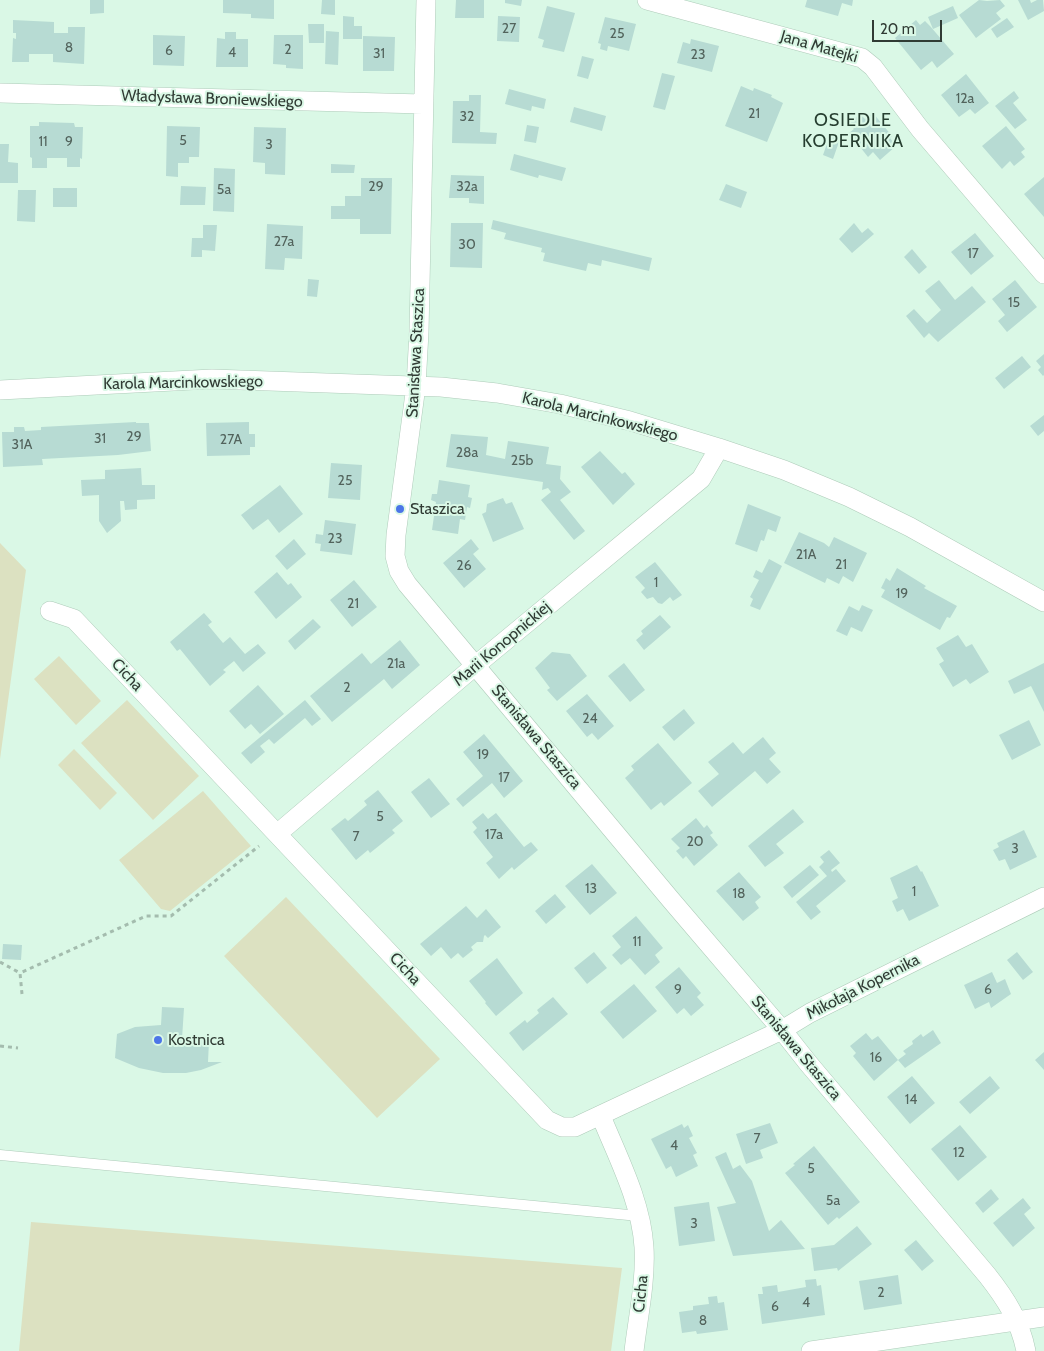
<!DOCTYPE html>
<html>
<head>
<meta charset="utf-8">
<style>
  body { margin:0 }
  #map { position:relative; width:1044px; height:1351px; overflow:hidden; background:#daf8e6; font-family:Cabin,sans-serif }
  canvas { display:block }
  .scale { position:absolute; left:872px; top:20px; width:70px; height:22px; box-sizing:border-box; border:2px solid #303b34; border-top:0; padding-left:6px; font-size:15px; line-height:18px; white-space:nowrap; color:#303b34; -webkit-text-stroke:4px #daf8e6; paint-order:stroke }
</style>
</head>
<body>
<div id="map">
<canvas width="1044" height="1351"></canvas>
<div class="scale">20 m</div>
</div>
<script>
const ctx = document.querySelector('canvas').getContext('2d');
ctx.lineJoin = 'round';
function fill(path, color) { ctx.fillStyle = color; ctx.fill(path, 'evenodd'); }
function stroke(path, color, width, dash) { ctx.strokeStyle = color; ctx.lineWidth = width; ctx.lineCap = dash ? 'butt' : 'round'; ctx.setLineDash(dash || []); ctx.stroke(path); }
function label(font, color, halo, rows, align = 'center') {
  ctx.font = font + ' Cabin,sans-serif'; ctx.lineWidth = 4; ctx.setLineDash([]); ctx.textBaseline = 'middle'; ctx.strokeStyle = halo; ctx.fillStyle = color; for (const [text, x, y, turn = 0] of rows) {
    ctx.save(); ctx.translate(x, y); ctx.rotate((+turn || 0) * Math.PI / 180); ctx.textAlign = isNaN(turn) ? turn : align; if (halo) ctx.strokeText(text, 0, 0); ctx.fillText(text, 0, 0); ctx.restore();
  }
}
fill(new Path2D(`
  M0,543L26,570L0,759Z
  M59,656L101,701L76,725L34,679Z
  M127,700L199,776L153,820L81,743Z
  M74,749L117,793L100,810L58,765Z
  M203,791L251,846L170,911L161,909L119,860Z
  M286,897L440,1059L377,1118L224,956Z
  M31,1222L622,1268L611,1351H19Z`), '#dce1c1');
fill(new Path2D(`
  M90,0H104V13L90,14Z
  M223,0H274V19L251,18V14L223,13Z
  M322,0H335V15L321,14Z
  M456,0H484V18H455Z
  M505,0H522L521,6L505,3Z
  M807,0H853L852,6L842,3L838,16L805,7Z
  M979,0L987,1L1000,0L1005,6L996,13L1001,19L976,38L959,15Z
  M1018,0H1030L1031,3L1037,0H1043L1044,11L1028,20Z
  M547,6L575,13L564,52L542,47L544,40L538,38Z
  M953,6L958,18L933,29L928,17Z
  M343,16L354,17V26H362V39H343Z
  M498,16L520,17L519,42L497,41Z
  M605,17L636,24L629,51L608,46L607,51L600,49L601,44L598,43Z
  M1007,18L1014,27L997,38L991,29Z
  M13,20L54,22V33H68V27H85L84,64L53,62V54H29V62H12L13,38L16,39V33H13Z
  M916,20L920,25L925,21L930,26L954,54L937,68L932,61L921,70L895,38Z
  M308,24H324V43H309Z
  M326,31L339,32L338,65L325,64Z
  M225,32H236V39H248V67H216L217,38L225,39Z
  M153,35L185,36L184,66L153,65Z
  M274,35H303V69L286,68V65L273,64Z
  M363,36L395,37L394,71H363Z
  M691,39L719,46L712,72L677,63L683,42L690,44Z
  M582,56L594,59L588,79L577,76Z
  M662,73L675,76L665,110L653,107Z
  M966,74L989,103L975,114L970,109L959,117L941,95Z
  M741,86L753,91L754,88L772,95L771,97L783,103L767,142L725,126Z
  M509,89L546,99L544,109L532,106L531,111L505,104Z
  M1014,91L1019,98L1013,103L1027,120L1015,129L995,106Z
  M469,95H481L480,132L497,133L496,144L452,143L453,101H469Z
  M574,107L606,116L602,131L570,122Z
  M873,113L892,136L890,138L896,146L880,160L873,152L868,157L849,133L854,129L849,123L860,114L865,119Z
  M39,122L74,123L75,127H83L82,159L80,158V167H67V158H47V168H32V158L30,157V126H39Z
  M527,125L539,127L536,143L524,141Z
  M167,126L200,127L199,157H189V163H178V177L166,176Z
  M1006,126L1025,149L1021,152L1025,157L1014,166L1010,161L1002,169L982,146Z
  M254,127L286,128L285,175L265,174V163L253,162Z
  M830,135L840,139L833,159L823,155Z
  M0,144H9L8,162L18,163V183H0Z
  M514,154L566,168L562,181L539,175L538,178L510,170Z
  M331,164L355,165L354,173H331Z
  M214,168L235,169L234,212L213,211Z
  M451,175L484,176V204L469,203V198H449Z
  M1044,177V217L1024,194Z
  M361,178H392L391,234H360V219H331V206H345V196H361Z
  M726,184L747,192L741,208L719,200Z
  M181,186L206,187L205,205H180Z
  M53,188H77V207H53Z
  M18,190H36L35,222L17,221Z
  M493,220L652,258L649,271L602,260L601,266L588,263L586,271L543,261L545,253L541,252L542,248L504,239L506,233L491,229Z
  M451,223H483L482,268L450,267Z
  M854,223L862,233L868,228L874,234L852,253L839,239Z
  M267,224L303,226L302,259L285,258L284,270L265,269Z
  M203,225H217L215,251L202,250V257H191L192,238H203Z
  M975,233L994,256L971,275L951,252Z
  M912,249L927,267L919,274L904,257Z
  M308,279L319,280L317,297L307,296Z
  M939,280L955,300L972,286L986,302L938,342L929,333L924,338L906,316L914,309L927,323L941,310L925,291Z
  M1015,280L1037,307L1007,332L998,321L1005,315L992,299Z
  M1044,354V375L1043,376L1038,370L1041,367L1036,361Z
  M1022,356L1031,367L1004,389L995,378Z
  M1044,415V431L1038,436L1030,426Z
  M136,422V423H149L151,451L118,455L42,459L43,465L3,467L2,432H14V427H24L25,431L41,430V427Z
  M249,422V434H255V447H250V455L207,456L206,423Z
  M451,434L488,437L486,455L505,459L508,441L549,447L546,464L561,466L560,479L571,492L560,500L585,531L574,540L541,500L551,492L548,488L542,490L543,482L446,467Z
  M600,451L622,474L625,472L635,484L613,505L581,467Z
  M331,463L362,465L360,500L328,498Z
  M141,468L142,485H155V499L137,500V509L125,510L124,501H120L121,521L107,533L99,521V495L82,496L81,480L105,479V470Z
  M439,480L470,485L468,497L472,498L470,508L467,507L465,520L460,519L458,534L432,530L436,502L431,500L432,494H437Z
  M280,485L303,514L279,533L268,519L253,530L241,515Z
  M503,498L506,504L512,502L524,529L493,542L482,514L486,512L487,504Z
  M748,504L781,517L776,532L768,529L764,541L761,540L757,552L735,544Z
  M325,520L356,524L352,555L320,551L321,544L315,543L316,534L323,535Z
  M799,532L824,543L829,547L834,537L867,553L853,582L843,576L839,584L827,578L825,583L784,563Z
  M294,539L306,554L287,570L275,556Z
  M471,539L479,549L473,554L486,569L464,588L443,563Z
  M769,559L782,566L760,610L750,606L753,599L750,597L759,580L753,577L756,570L762,573Z
  M655,562L682,595L673,601L670,597L662,604L658,603L653,597L647,599L641,592L645,588L635,577Z
  M897,568L926,586L924,588L957,606L950,618L947,617L940,630L881,597L885,590L881,588L886,578L890,581Z
  M277,572L288,585L291,583L302,597L276,619L254,592Z
  M354,580L377,607L352,627L330,600Z
  M862,605L873,610L862,632L851,627L847,636L836,631L849,606L859,611Z
  M204,613L212,622L208,625L223,643L230,637L245,654L258,644L266,653L243,672L234,661L223,670L226,672L210,686L180,649L177,651L170,642Z
  M660,615L671,627L644,650L636,640L643,634L641,631Z
  M313,619L321,627L295,650L288,641Z
  M958,635L966,647L972,644L989,672L970,684L966,679L953,687L939,664L944,661L936,648Z
  M400,640L420,665L392,689L384,679L332,722L310,696L362,653L371,664Z
  M552,652L570,654L587,676L557,701L547,690L550,688L535,668Z
  M624,663L645,690L630,702L608,676Z
  M1044,663V712L1031,686L1014,694L1008,681Z
  M258,685L284,714L260,734L251,724L245,729L229,711Z
  M587,694L614,726L598,740L592,733L587,737L566,711Z
  M305,700L321,719L312,726L305,718L274,744L269,739L260,746L265,752L251,764L241,753Z
  M684,709L695,723L674,741L662,727Z
  M1029,720L1041,745L1012,760L999,735Z
  M484,734L523,781L504,798L492,783L463,807L456,799L483,776L463,752Z
  M763,737L776,753L769,759L781,772L767,784L755,771L712,807L698,791L719,774L708,762L733,742L743,754Z
  M658,743L692,783L664,806L661,802L651,810L625,778L634,770L631,766Z
  M429,778L450,804L431,818L411,792Z
  M378,790L403,821L392,830L395,833L370,853L368,850L356,860L331,829L345,818L348,821L367,805L364,801Z
  M793,809L804,822L776,844L784,853L765,867L748,846Z
  M483,813L488,819L496,813L524,847L531,842L538,850L514,870L512,867L499,879L486,863L493,857L473,832L477,828L472,822Z
  M696,818L704,828L707,825L713,833L710,835L718,845L694,866L686,856L683,859L676,851L680,848L671,839Z
  M1024,830L1037,857L1010,870L1005,859L999,861L993,850L999,847L997,843Z
  M829,850L840,863L831,870L832,872L836,869L846,881L816,906L821,912L811,920L796,902L827,876L819,867L824,862L820,857Z
  M592,864L617,893L590,915L565,886Z
  M810,865L819,875L792,898L783,887Z
  M917,865L921,872L922,871L939,906L909,921L903,909L897,912L892,901L898,898L890,878Z
  M739,872L761,897L755,902L759,908L743,921L716,891Z
  M555,894L566,907L546,924L535,911Z
  M466,906L477,918L486,909L501,927L488,938L485,935L484,936L483,942H477L471,947L473,950L463,958L458,953L451,959L441,947L431,956L420,944Z
  M636,916L663,948L655,955L660,962L645,975L630,958L621,965L612,955L621,947L612,936Z
  M3,944L22,945L21,960L2,959Z
  M594,952L607,968L587,984L574,968Z
  M1017,952L1033,972L1023,980L1007,960Z
  M497,958L523,993L496,1016L485,1003L486,1002L469,981Z
  M679,967L701,993L697,997L704,1005L691,1016L684,1008L677,1014L655,987Z
  M992,972L997,983L1005,979L1011,994L991,1008L989,1002L975,1009L964,985Z
  M634,984L657,1011L623,1039L600,1012Z
  M553,997L568,1014L523,1051L509,1033L525,1020L527,1023L539,1013L537,1010Z
  M162,1007L184,1008L182,1039L209,1041L208,1062H222L201,1070L186,1073H163L139,1068L115,1058L117,1034L135,1027L161,1025Z
  M933,1030L941,1043L905,1068L898,1060L906,1054L903,1051L913,1044L912,1041L921,1034L923,1037Z
  M866,1033L872,1040L878,1036L898,1060L874,1081L853,1056L856,1053L850,1046Z
  M1044,1052V1070L1035,1060Z
  M912,1076L935,1103L910,1124L887,1097Z
  M990,1076L1000,1088L970,1114L959,1102Z
  M770,1123L778,1143L760,1150L763,1158L746,1164L736,1134Z
  M682,1124L684,1128L688,1125L693,1136L689,1138L697,1153L693,1155L698,1166L676,1177L671,1166L666,1169L651,1139Z
  M960,1125L987,1157L958,1181L931,1149Z
  M814,1146L860,1202L839,1219L837,1217L828,1225L785,1173L795,1165L793,1164Z
  M726,1152L733,1169L740,1165L752,1181L769,1231L781,1220L805,1249L733,1256L717,1207L736,1203L715,1157Z
  M991,1189L999,1199L983,1213L975,1203Z
  M1023,1198L1031,1208L1024,1214L1035,1228L1013,1247L993,1223Z
  M709,1202L715,1241L679,1246L674,1207Z
  M857,1226L872,1244L838,1271L837,1268L814,1271L811,1248L834,1245Z
  M916,1240L934,1261L922,1271L904,1250Z
  M898,1275L902,1304L864,1310L859,1281Z
  M816,1279L817,1286L821,1285L825,1315L762,1324L758,1294H763L762,1287L777,1285L778,1292L806,1287L805,1280Z
  M717,1296L718,1303L724,1302L728,1330L697,1334L696,1331L682,1333L679,1312L693,1310V1306L709,1304L708,1297Z`), '#b7dbd3');
const lane = new Path2D(`
  M0,1155L639,1216`);
const street = new Path2D(`
  M426,0L419,332L416,386L396,535L395,556L399,571L407,584L671,900L782,1030L808,1063L987,1275C1006,1299 1020,1321 1026,1351
  M647,0L862,58L873,67L920,129L1044,274
  M0,93L423,104
  M0,390L212,379L441,387L497,393L560,404L630,421L719,448L784,470L849,497L910,527L1044,602
  M50,611L74,619L547,1120L562,1127H575L782,1030L810,1013L1044,897
  M277,834L476,665L701,479L719,448
  M601,1116C618,1158 641,1201 644,1247C646,1281 638,1317 634,1351
  M811,1351L1044,1317`);
stroke(lane, '#aecbb9', 11);
stroke(street, '#aecbb9', 20);
stroke(new Path2D(`
  M0,962L20,973
  M22,994L20,973L146,916H171L259,846
  M0,1046L18,1048`), '#a4bcae', 3, [4, 4]);
stroke(lane, '#fff', 10);
stroke(street, '#fff', 19);
for (const [x, y, r, color] of [
  [400,509,5,"#4c75e8"],
  [158,1040,5,"#4c75e8"]
]) { const dot = new Path2D(); dot.arc(x, y, r, 0, 2 * Math.PI); ctx.fillStyle = color; ctx.fill(dot); stroke(dot, '#daf8e6', 2); }
label('14px', '#52635c', null, [
  ["27",509,29],
  ["25",617,34],
  ["8",69,48],
  ["2",288,50],
  ["6",169,51],
  ["4",232,53],
  ["31",379,54],
  ["23",698,55],
  ["12a",965,99],
  ["21",754,114],
  ["32",467,117],
  ["5",183,141],
  ["11",43,142],
  ["9",69,142],
  ["3",269,145],
  ["29",376,187],
  ["32a",467,187],
  ["5a",224,190],
  ["27a",284,242],
  ["30",467,245],
  ["17",973,254],
  ["15",1014,303],
  ["29",134,437],
  ["31",100,439],
  ["27A",231,440],
  ["31A",22,445],
  ["28a",467,453],
  ["25b",522,461],
  ["25",345,481],
  ["23",335,539],
  ["21A",806,555],
  ["21",841,565],
  ["26",464,566],
  ["1",656,583],
  ["19",902,594],
  ["21",353,604],
  ["21a",396,664],
  ["2",347,688],
  ["24",590,719],
  ["19",483,755],
  ["17",504,778],
  ["5",380,817],
  ["17a",494,835],
  ["7",356,837],
  ["20",695,842],
  ["3",1015,849],
  ["13",591,889],
  ["1",914,892],
  ["18",739,894],
  ["11",637,942],
  ["9",678,990],
  ["6",988,990],
  ["16",876,1058],
  ["14",911,1100],
  ["7",757,1139],
  ["4",674,1146],
  ["12",959,1153],
  ["5",811,1169],
  ["5a",833,1201],
  ["3",694,1224],
  ["2",881,1293],
  ["4",806,1303],
  ["6",775,1307],
  ["8",703,1321]
]);
label('16px', '#303b34', '#daf8e6', [
  ["Jana Matejki",819,47,16],
  ["Władysława Broniewskiego",212,99,2],
  ["Stanisława Staszica",416,353,-87],
  ["Karola Marcinkowskiego",183,383,-1],
  ["Karola Marcinkowskiego",600,417,14],
  ["Marii Konopnickiej",502,644,-40],
  ["Cicha",127,675,47],
  ["Stanisława Staszica",536,737,50],
  ["Cicha",405,969,47],
  ["Mikołaja Kopernika",863,987,-27],
  ["Stanisława Staszica",796,1048,50],
  ["Cicha",641,1294,-84]
]);
label('16px', '#303b34', '#daf8e6', [
  ["Staszica",410,509],
  ["Kostnica",168,1040]
], 'left');
ctx.letterSpacing = '1px';
label('18px', '#263e30', '#daf8e6', [
  ["OSIEDLE",853,121],
  ["KOPERNIKA",853,142]
]);
ctx.letterSpacing = '0px';
</script>
</body>
</html>
